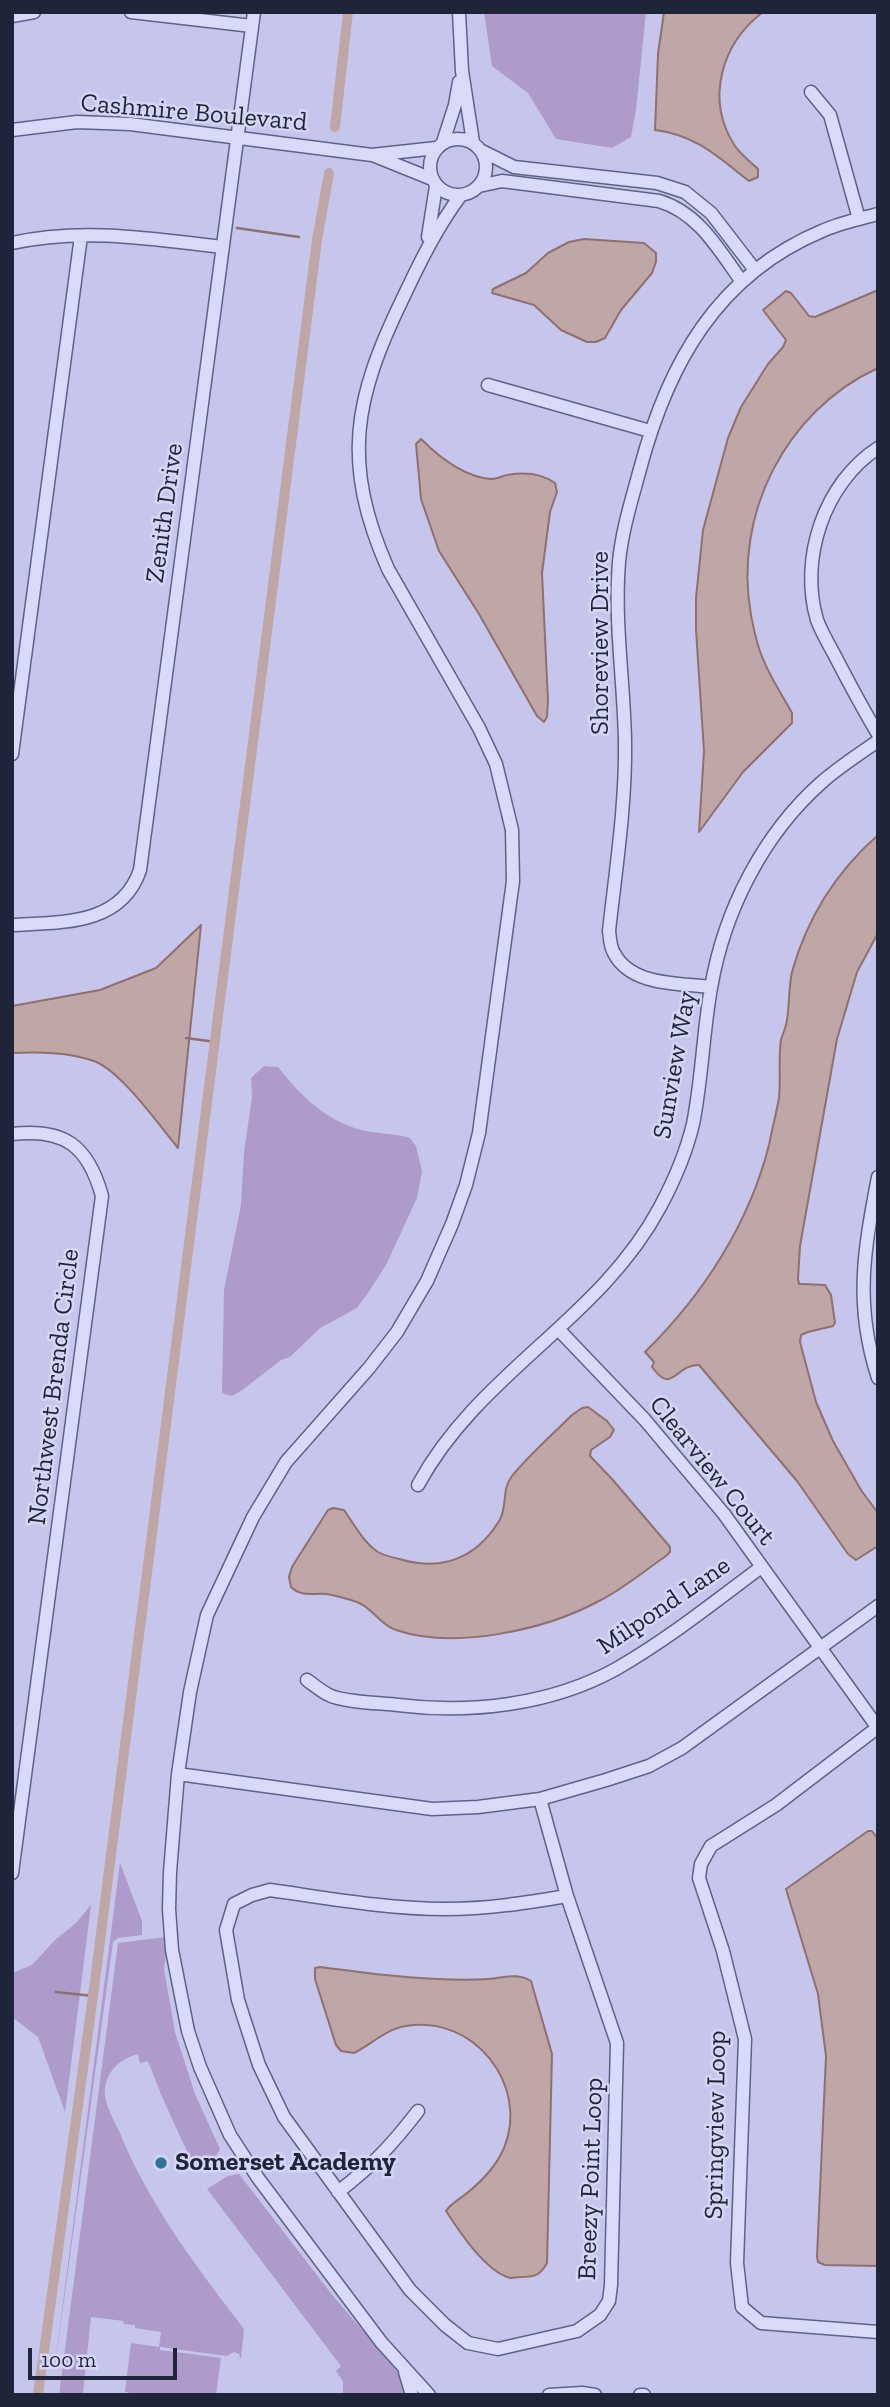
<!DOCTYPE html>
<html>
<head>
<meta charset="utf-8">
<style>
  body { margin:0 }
  #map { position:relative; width:890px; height:2407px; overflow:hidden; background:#c6c6ed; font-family:"Zilla Slab",serif }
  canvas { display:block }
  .frame { position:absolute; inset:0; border:14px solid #1f2538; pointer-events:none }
  .scale { position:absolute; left:28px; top:2348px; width:149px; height:32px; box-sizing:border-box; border:4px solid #1f2538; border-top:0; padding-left:9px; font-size:21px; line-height:24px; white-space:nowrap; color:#1f2538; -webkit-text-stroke:5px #d5d5f4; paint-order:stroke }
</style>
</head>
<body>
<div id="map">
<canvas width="890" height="2407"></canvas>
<div class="frame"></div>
<div class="scale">100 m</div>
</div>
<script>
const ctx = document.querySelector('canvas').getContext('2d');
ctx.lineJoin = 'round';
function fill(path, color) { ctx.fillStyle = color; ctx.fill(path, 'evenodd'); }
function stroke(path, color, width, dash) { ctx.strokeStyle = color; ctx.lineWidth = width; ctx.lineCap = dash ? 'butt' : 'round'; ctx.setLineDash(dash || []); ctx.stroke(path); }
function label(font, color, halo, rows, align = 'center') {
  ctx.font = font + ' "Zilla Slab",serif'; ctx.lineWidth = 5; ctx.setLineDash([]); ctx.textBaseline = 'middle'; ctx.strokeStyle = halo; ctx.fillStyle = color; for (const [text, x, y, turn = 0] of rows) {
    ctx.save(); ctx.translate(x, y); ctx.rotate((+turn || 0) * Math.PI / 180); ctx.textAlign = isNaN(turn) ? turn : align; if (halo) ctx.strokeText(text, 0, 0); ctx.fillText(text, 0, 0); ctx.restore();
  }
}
fill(new Path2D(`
  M484,12H646L636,110L631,137L612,148L556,139L528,93L492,66Z
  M264,1066L278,1067C301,1096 325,1120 361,1130C377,1134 394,1133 410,1138L416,1146L422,1171L417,1198L386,1265L368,1293L357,1308L320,1328L290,1357L281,1360L241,1391L231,1396L222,1393L224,1290L241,1205L244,1152L252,1097L251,1078Z
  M120,1863L142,1921V1935L118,1938L113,1942L51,2395Z
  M91,1905L65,2112L38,2037L12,2017V1973L32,1965L55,1940L76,1923Z
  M166,1937L167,1947L164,1969L175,2032L195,2094L220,2149L214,2159L196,2171L162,2097L148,2061L140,2063L138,2054C118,2059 103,2075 105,2096C107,2108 114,2121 119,2131C149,2205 196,2266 244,2329L241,2359L239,2354L234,2352L227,2356L160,2347V2350L221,2358L216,2395H143L125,2392L131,2343L159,2347L161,2332L135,2328V2325L123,2324L124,2321L91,2317L83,2393L59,2395L118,1943Z
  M239,2174L333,2296L402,2376L408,2395H343V2382L336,2371L341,2366L207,2189L228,2176Z`), '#ae9acb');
const water = new Path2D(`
  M664,12H763C721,44 705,100 735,146C741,155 751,162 758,169V177L749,181C718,157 696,135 655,130L658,54Z
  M584,239L644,243L656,253V262L652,273L621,310L605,338L596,342H587L561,330L534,305L492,293L493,289L526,273L548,253L569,242Z
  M878,290V368C785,411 733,515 751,615C754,630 757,647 764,661C771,679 783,696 792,713V723L743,772L699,832L704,751L696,630V598L703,530L728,438L741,407L768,364L783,347L786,340L763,310L786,291L791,293L809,316L815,317Z
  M421,439C439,457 464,477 491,479C497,479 502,476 507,475C524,472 541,473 555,483L557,492L550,512L542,573L548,701L547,717L544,722L537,716L479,614L439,551L421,499L416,444Z
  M878,835V933L857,972L837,1039L800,1246L798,1279L799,1284H803L825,1285L831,1295L835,1323L833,1326L808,1332L801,1335L800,1342L816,1402L833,1441L861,1490L878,1513V1546L856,1560L848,1554L797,1481L699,1365C675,1364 673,1396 652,1367L654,1362L645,1352C703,1295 749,1224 769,1145C772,1130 776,1114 779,1098C781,1079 778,1059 781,1040C782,1035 785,1030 786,1025C790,1008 788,990 792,972C807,918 836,872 878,835Z
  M201,925L178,1148C159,1125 121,1071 94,1061C68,1052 39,1052 12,1053V1006L100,990L156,968Z
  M588,1407L607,1421L614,1430L610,1437L591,1450L590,1456L612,1479L670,1547V1552L666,1556C644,1571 623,1589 599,1601C545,1630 455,1650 396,1630C380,1625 373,1608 357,1602C347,1599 336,1595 326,1594C312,1593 301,1597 291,1587L289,1577L292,1567L328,1510L333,1508L344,1510C354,1524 363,1542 378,1552C385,1556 395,1558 403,1560C444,1571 477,1557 499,1521C508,1507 501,1490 512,1476C530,1454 552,1435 572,1415L582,1408Z
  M868,1831H872L878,1839V2266L825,2265L818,2262L817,2257L826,2056L818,1994L786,1889Z
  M320,1967C375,1974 433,1982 489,1979C504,1978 517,1972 531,1981L552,2054L547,2263C540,2276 534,2277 520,2277C518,2277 512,2278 510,2278C485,2271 459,2231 446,2211C451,2203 460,2199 467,2193C482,2181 496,2167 504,2148C530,2085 473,2014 406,2026C386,2029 372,2044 354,2053L341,2051L336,2045L315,1979V1968Z`);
fill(water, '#c0a7a7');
stroke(water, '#8f706e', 2);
stroke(new Path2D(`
  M237,228L299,237
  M186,1038L216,1042
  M56,1992L93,1996`), '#8f706e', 2.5);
stroke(new Path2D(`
  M335,127L348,12
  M38,2395L93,1996L317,240L329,173`), '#c0a7a7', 10);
const minor = new Path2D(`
  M131,12L252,26
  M459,12L462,71L473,142
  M12,16L34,12
  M811,92L830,115L859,219
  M12,130L77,122L130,124L372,155L436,148
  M430 167a28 28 0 1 1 56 0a28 28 0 1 1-56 0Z
  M443,142L455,105L459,82
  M482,151L514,167L657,183L685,192L711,213L755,270
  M375,156L432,179
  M479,186L502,181L659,201C699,213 719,250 742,282
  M428,237L436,186
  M12,243C82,227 153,239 223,247
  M488,385L650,431
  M878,448C824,483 799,559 817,620C821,631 828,643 834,654C848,681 862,708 878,734
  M12,754L81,236
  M12,925C61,922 121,926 140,870L254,12
  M711,987C678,983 631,986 614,953C610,947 610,938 609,931C616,868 626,804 625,741C624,682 614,621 619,562C622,530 632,499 640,469C668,364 717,275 822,231C840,223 859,219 878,214
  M12,1134C65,1128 88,1146 102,1196L12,1873
  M878,1177C864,1251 854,1304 878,1378
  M559,1330L645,1420L724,1514L878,1728
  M418,1485C479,1372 600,1320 660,1207C674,1181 686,1153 693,1124C702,1079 703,1033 711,988C724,911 763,834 822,782C839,767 859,754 878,741
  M307,1680C314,1685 321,1691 329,1695C342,1702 381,1703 398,1705C470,1714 551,1705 616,1669C667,1640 713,1603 760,1568
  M877,1728L776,1805L711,1846L701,1864L699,1878L723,1951L745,2039L737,2263L742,2307L761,2323L878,2332
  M178,1774L432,1809L478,1807L540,1799L606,1780L649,1766L682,1748L878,1606
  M540,1799L567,1896L617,2043L611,2285L609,2301L600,2315L577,2331L498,2349L468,2343L445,2325L410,2290L284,2117L259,2065L238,2000L226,1930L234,1904L252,1895L270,1890C327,1898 387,1909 445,1909C487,1909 526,1903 567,1896
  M338,2192C373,2165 391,2146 418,2111
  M405,2372L412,2395
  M429,2395L381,2342L258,2178L230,2135L200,2067L188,2031L172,1950L169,1909L170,1872L178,1774L190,1692L207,1615L253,1517L286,1462L369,1368L397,1332L427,1281L452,1224L466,1185L479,1133L513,881L512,830L496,764L479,728L388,569C341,462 354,399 403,298C420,262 437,227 461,195
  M549,2395L582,2393L595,2395
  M640,2395H644`);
stroke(minor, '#5c6387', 15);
stroke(minor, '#d9d9f8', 12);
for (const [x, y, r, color] of [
  [161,2163,7,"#2e7694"]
]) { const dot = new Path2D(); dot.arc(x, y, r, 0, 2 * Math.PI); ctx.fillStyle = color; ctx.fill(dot); stroke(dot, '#d5d5f4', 2.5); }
label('26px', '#1f2538', '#d5d5f4', [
  ["Cashmire Boulevard",194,113,5],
  ["Zenith Drive",165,513,-82],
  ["Shoreview Drive",601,643,-90],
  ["Sunview Way",675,1065,-80],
  ["Northwest Brenda Circle",54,1387,-83],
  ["Clearview Court",712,1471,51],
  ["Milpond Lane",664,1606,-34],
  ["Springview Loop",716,2125,-89],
  ["Breezy Point Loop",591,2179,-88]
]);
label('bold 26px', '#1f2538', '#d5d5f4', [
  ["Somerset Academy",175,2163]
], 'left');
</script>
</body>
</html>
